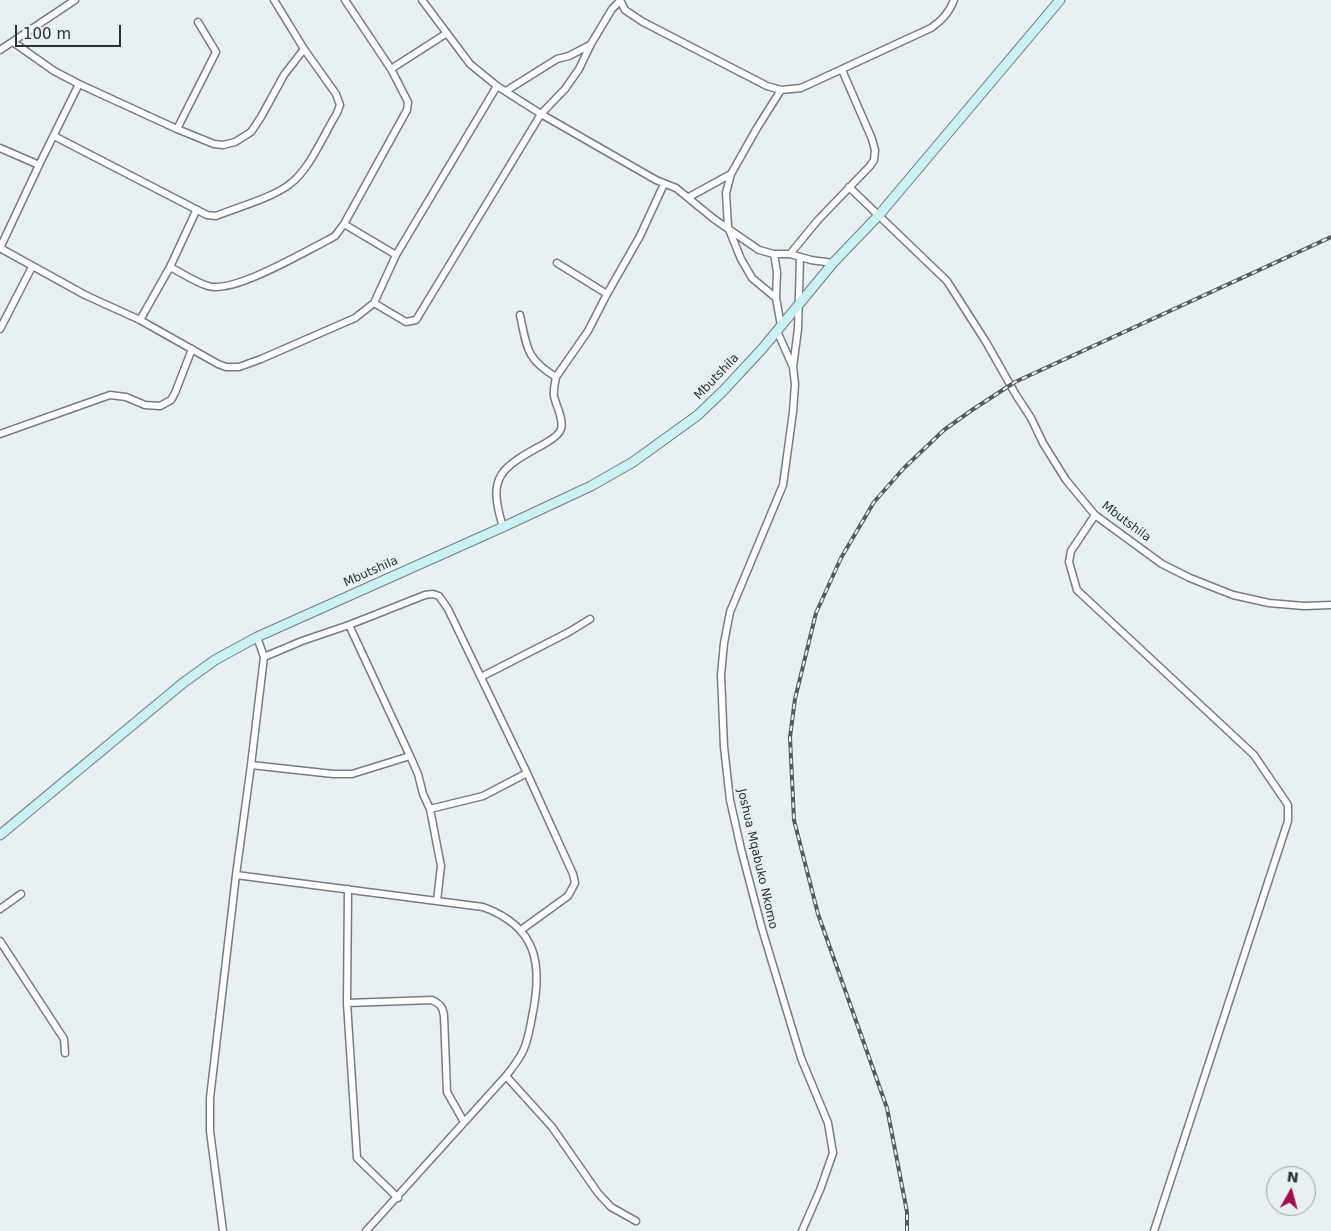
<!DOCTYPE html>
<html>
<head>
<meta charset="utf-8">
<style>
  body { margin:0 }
  #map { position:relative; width:1331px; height:1231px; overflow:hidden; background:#e8f0f3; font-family:"DejaVu Sans",sans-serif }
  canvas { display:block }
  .north { position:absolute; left:1266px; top:1166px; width:50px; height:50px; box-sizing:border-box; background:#e8f0f3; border:1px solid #9da3a6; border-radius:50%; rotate:7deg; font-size:14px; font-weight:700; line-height:20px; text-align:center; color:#2d3032 }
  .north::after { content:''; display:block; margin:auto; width:18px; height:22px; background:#a30d4c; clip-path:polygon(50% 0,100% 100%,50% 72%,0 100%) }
  .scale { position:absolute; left:15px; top:25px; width:106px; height:22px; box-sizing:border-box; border:2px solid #2d3032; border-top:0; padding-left:6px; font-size:15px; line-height:18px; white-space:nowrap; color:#2d3032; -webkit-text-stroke:4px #e8f0f3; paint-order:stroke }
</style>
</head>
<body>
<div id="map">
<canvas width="1331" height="1231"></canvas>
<div class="north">N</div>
<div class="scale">100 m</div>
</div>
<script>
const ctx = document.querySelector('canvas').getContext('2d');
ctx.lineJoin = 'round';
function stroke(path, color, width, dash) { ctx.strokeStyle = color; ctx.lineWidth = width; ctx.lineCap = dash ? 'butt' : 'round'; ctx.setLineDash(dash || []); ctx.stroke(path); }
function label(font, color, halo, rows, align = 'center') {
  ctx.font = font + ' "DejaVu Sans",sans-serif'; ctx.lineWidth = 4.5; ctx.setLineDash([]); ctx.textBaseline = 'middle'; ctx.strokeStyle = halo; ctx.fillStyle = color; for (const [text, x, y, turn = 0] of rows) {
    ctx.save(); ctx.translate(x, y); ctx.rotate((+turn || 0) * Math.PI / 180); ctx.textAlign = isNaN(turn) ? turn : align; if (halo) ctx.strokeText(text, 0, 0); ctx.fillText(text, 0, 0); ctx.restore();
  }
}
const street = new Path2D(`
  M422,0L470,64L497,86L541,114L656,180L676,188L714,219L759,250L774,254H790L811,260L833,263
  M620,0L625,10L643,22L767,86L781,90L801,88L931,28C942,20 949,13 954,0
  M13,42L54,71L79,84L177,129L214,144L223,145L235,142L251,132L261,117L284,75L304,49
  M0,50L75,0
  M391,69L447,33
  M781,90L757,128L731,174L726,193L728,227L741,259L752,278L776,298L781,326
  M506,91L557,59L569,56L590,45
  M177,129L216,52L198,22
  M54,136L207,215L216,216C238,207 272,198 290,184C310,169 324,134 337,113L340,105L336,94L304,49L274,0
  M0,148L39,165L79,84
  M849,187L947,281L986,342L1016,395L1031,418L1043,443L1066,480L1095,515L1162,564L1190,578L1233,595L1269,603L1304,606L1331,605
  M689,197L731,174
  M344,224L396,255
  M0,248L85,295L140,320L218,364L226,367H239L261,359L355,318L374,303L396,255L497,86
  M0,248L39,165
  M774,254L777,272L776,298
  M790,254L818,220L870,166L874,160L875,150L872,139L842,70
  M800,257L798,329L793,367L795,384L793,412L783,485L730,612L724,643L721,675L724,747L730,800L741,849L762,929L801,1058L828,1123L833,1153L820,1190L802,1231
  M557,263L607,294L640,236L664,184
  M170,267C182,273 195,282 208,286C233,294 302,253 328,240L335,236L344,224L407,110L408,102L391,69L345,0
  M374,303L406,322L416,320L541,114L565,89L579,69L591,44L612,9L620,1
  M520,315C527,348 526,359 556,377L588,331L607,294
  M140,320L170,267L196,211
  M0,329L32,267
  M777,331L793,367
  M0,434L110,395L126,397L145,405L160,406L171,400L175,393L192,349
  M1095,515L1071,551L1069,562L1077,590L1254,755L1288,805V821L1154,1231
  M503,527C487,476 500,468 544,444C549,441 559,436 561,429C564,419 556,406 554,396C553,390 555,383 556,377
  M349,625L410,756
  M264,657L302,641L349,625L425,595L433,594L439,596L448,609L527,773L573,874L575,883L568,896L521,930
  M481,677L569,632L590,619
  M251,765L333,774H352L410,756L418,774L423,794L430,809L441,866L437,901
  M430,809L483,796L527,773
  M236,875L483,907C538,927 543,965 532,1017C530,1028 528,1041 523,1051C519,1060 512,1068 506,1076L366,1231
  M348,889L347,1003L357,1158L398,1198
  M0,909L21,894
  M0,941L64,1039L65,1053
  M347,1003L432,1000C440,1004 443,1007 444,1016L447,1092L464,1122
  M506,1076L552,1127L598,1193L611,1207L636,1221
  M223,1231L210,1131V1098L236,875L251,765L264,657L257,637`);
const secondary = new Path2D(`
  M0,835L183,683L215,660L257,637L503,527L591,486L633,462L698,415L723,391L762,349L833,263L879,215L1060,0`);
stroke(street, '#767d80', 9);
stroke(secondary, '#767d80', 11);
stroke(street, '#fff', 6);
stroke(secondary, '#c9f1f1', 9);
const rail = new Path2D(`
  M907,1231V1212L887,1108L818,914L794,820L790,737L795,699L816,613L841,558L874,502L904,468L944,430L972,410L1015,382L1331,237`);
stroke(rail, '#565a5c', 4);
stroke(rail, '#e8f0f3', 2, [5.5]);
label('12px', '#2d3032', '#e8f0f3', [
  ["Mbutshila",717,377,-46],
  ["Mbutshila",1126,522,37],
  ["Mbutshila",371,572,-24],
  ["Joshua Mqabuko Nkomo",757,859,77]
]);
</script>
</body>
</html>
